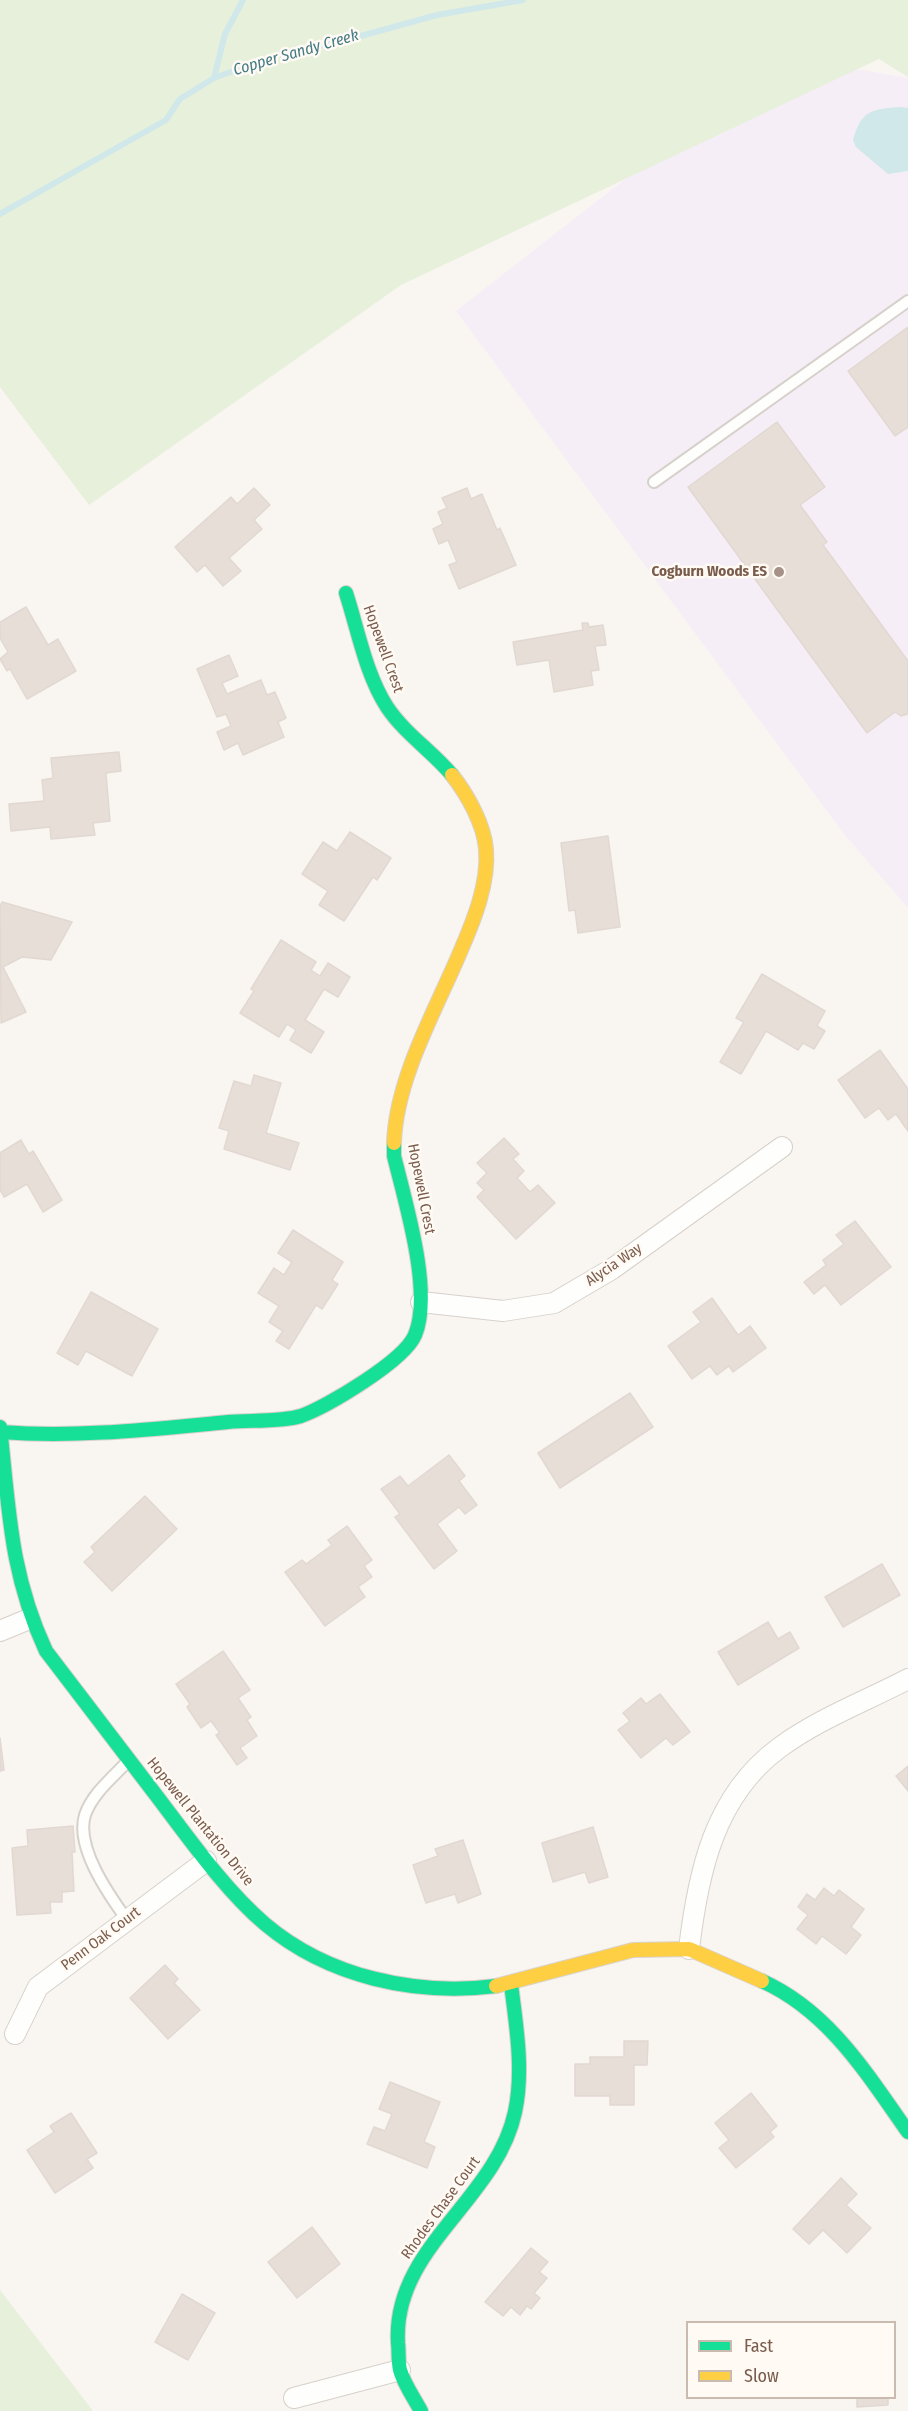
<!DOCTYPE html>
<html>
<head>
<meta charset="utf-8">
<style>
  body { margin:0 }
  #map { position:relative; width:908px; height:2411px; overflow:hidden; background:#f9f5f0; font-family:"Fira Sans Condensed",sans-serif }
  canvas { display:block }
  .legend { position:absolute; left:686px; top:2321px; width:210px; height:78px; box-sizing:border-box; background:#fffaf3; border:2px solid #cabbb1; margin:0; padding:8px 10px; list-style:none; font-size:18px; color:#7a5c4d }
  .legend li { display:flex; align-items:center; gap:12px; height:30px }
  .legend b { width:30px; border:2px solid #cabbb1 }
</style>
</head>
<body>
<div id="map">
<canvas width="908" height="2411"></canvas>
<ul class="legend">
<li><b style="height:8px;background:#16e098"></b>Fast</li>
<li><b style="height:8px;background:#ffcf43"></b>Slow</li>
</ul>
</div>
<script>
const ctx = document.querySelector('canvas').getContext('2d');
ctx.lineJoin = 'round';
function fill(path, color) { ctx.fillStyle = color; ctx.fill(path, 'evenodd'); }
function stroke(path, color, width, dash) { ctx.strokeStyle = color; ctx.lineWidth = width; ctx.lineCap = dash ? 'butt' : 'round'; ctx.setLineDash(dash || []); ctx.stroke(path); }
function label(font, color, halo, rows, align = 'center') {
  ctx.font = font + ' "Fira Sans Condensed",sans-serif'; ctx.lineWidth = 5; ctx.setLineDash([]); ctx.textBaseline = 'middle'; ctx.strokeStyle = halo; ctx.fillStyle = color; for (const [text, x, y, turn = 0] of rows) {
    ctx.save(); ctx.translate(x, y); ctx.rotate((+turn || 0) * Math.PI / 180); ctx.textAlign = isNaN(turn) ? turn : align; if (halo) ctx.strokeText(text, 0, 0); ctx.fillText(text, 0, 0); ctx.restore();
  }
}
fill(new Path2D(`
  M783,56L908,78V908L844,834L456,311Z`), '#f6eef6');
fill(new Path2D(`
  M0,0H908V77L879,59L401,285L89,505L0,387Z
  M0,2290L93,2411H0Z`), '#e7f0db');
fill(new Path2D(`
  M901,107L908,108V171L888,174L856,147L853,140C861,110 872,109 901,107Z`), '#d0e8ea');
stroke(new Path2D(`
  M214,78L225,34L243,0
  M0,214L166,120L180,99L214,78L286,52L339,42L437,15L523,0`), '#d0e8ea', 6);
const building = new Path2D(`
  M908,327V427L895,436L848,371Z
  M777,422L825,487L800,505L827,542L823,545L908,661V714L901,716L895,712L867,733L688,487Z
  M254,488L270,505L254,520L262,529L229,558L241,571L223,586L205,565L197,572L175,547L231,497L237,504Z
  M467,488L471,499L482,494L497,530L500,528L516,565L459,589L449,565L457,562L448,540L439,544L433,529L443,524L438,512L447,508L442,498Z
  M26,607L48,645L58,639L76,671L27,699L10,669L7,671L0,659L8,652L0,638V622Z
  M582,623H588L589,627L603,625L606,645L595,646L599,670L591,671L593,685L554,692L549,660L517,665L513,642L583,630Z
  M229,655L238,676L222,683L227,694L261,680L267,695L275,692L286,718L278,722L284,737L243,755L238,743L224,750L217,732L231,726L226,714L217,717L197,669Z
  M119,752L121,771L106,773L110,821L93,823L95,835L51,839L50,827L11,831L9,804L44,801L42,780L53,778L51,758Z
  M350,832L391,858L377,880L373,877L344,921L319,905L328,891L302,874L323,842L337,851Z
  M608,836L620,927L578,933L575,910L569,911L561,843Z
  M2,902L72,922L51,960L22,957L3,967L26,1012L1,1023L0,907Z
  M281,940L316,962L311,970L320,976L328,963L350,977L338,997L324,989L305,1020L324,1032L311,1053L290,1040L296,1030L287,1024L279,1037L240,1013L254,991L251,989Z
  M762,974L825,1011L817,1026L825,1031L814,1049L803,1043L798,1050L766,1031L741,1074L720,1062L744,1022L736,1018Z
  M880,1050L908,1089V1131L896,1114L888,1120L879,1108L865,1118L838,1080Z
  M254,1075L281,1083L266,1133L299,1143L290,1170L224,1149L229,1131L219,1128L234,1081L251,1086Z
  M504,1138L519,1154L513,1159L524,1171L517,1178L530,1192L538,1185L555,1203L516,1239L477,1197L484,1190L477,1183L487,1173L477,1163Z
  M21,1140L29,1154L33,1151L62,1200L43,1212L27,1184L4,1197L0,1190V1153Z
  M855,1221L891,1267L841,1305L825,1285L814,1294L804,1282L826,1265L823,1260L844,1244L836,1235Z
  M293,1230L343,1262L332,1280L338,1284L322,1309L316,1305L289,1349L276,1341L283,1331L269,1322L279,1306L258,1293L274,1268L284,1275L292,1262L278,1253Z
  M91,1292L158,1329L132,1376L86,1351L78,1365L57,1353Z
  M712,1298L738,1335L750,1326L766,1348L733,1372L729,1366L717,1375L710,1366L692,1379L668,1346L701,1322L693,1312Z
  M630,1393L653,1427L560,1488L538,1453Z
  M449,1455L465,1476L459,1481L477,1505L465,1514L459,1507L437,1524L457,1551L434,1569L395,1517L400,1514L381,1489L400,1476L408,1486Z
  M145,1496L177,1529L112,1591L84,1562L95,1552L91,1547Z
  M347,1526L372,1560L364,1566L372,1577L358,1587L365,1597L325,1626L285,1572L302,1560L306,1564L332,1545L328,1540Z
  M882,1564L900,1595L843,1627L825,1597Z
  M768,1622L778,1639L790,1632L799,1648L738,1685L718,1652Z
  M223,1651L250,1690L238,1698L251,1717L247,1720L257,1736L240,1748L247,1758L237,1765L216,1735L220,1733L211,1721L201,1728L187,1707L190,1704L176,1684Z
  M660,1694L690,1732L673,1745L666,1738L641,1758L618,1730L630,1721L623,1713L641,1698L646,1704Z
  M0,1738L4,1770L0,1771Z
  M908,1766V1791L896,1776Z
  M73,1826L75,1852H72L74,1891L62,1892V1902H50L51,1913L17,1915L12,1848L28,1846L27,1830Z
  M593,1827L608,1877L589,1883L585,1872L553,1882L542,1843Z
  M463,1840L481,1894L458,1903L455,1894L426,1903L413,1865L438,1856L435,1849Z
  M824,1888L834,1896L839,1890L864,1909L851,1927L861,1935L846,1954L822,1936L816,1944L797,1929L808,1915L798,1907L807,1894L815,1900Z
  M165,1965L178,1979L174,1983L200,2010L168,2039L130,1998Z
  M624,2041H648L647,2065H634V2105H610V2096H575V2064H590V2057H624Z
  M390,2082L440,2102L424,2142L435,2147L427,2168L367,2144L374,2127L385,2131L392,2114L379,2109Z
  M751,2093L777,2126L770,2132L774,2137L736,2168L719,2148L729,2140L715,2123Z
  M71,2113L97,2153L87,2159L93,2168L55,2193L27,2150L54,2132L50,2126Z
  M841,2178L857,2194L846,2205L871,2228L847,2253L823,2230L809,2244L793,2229Z
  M312,2227L340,2264L297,2298L268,2262Z
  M531,2248L548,2262L539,2272L547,2278L534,2293L540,2298L531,2309L527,2306L520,2315L511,2307L503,2316L485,2302Z
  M182,2294L215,2313L188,2360L155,2342Z
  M857,2398H888V2405L857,2407Z`);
fill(building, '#e6ded7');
stroke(building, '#e2d8d2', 1.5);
const lane = new Path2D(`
  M654,482L908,301
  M127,1920C109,1895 75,1847 85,1815C92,1794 113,1777 128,1761`);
const street = new Path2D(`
  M421,1302L503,1311L554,1303L612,1269L782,1147
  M0,1631L29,1619
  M689,1949C698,1873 714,1796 779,1748C818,1719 866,1701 908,1679
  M15,2034L38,1987L206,1861
  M294,2398L400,2370`);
const fast = new Path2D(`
  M346,593C358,630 366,675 387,707C405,734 432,751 452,775
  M0,1427C9,1509 10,1574 46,1651C84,1700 121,1750 159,1799C190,1840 226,1891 265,1924C328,1977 415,1996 496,1986
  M1,1432C77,1438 153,1429 228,1422C249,1420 282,1422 301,1416C328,1406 404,1361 415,1335C433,1292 405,1201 394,1156V1143
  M762,1981C829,2011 867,2074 908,2132
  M421,2411C414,2398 404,2384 400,2370C398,2362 399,2351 398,2343C392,2248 496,2201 515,2112C524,2070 516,2025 511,1984`);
const slow = new Path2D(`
  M394,1143C396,1078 436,1010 461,950C474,920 489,883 486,849C484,824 467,794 452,775
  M496,1986L633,1950L689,1949L762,1981`);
stroke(lane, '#d7d1cb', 14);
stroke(street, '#d7d1cb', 22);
stroke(fast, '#d9d2cb', 16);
stroke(slow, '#d9d2cb', 16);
stroke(lane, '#fefefd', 10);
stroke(street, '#fefefd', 20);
stroke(fast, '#16e098', 14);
stroke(slow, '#ffcf43', 14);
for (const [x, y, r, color] of [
  [779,572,6,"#a69286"]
]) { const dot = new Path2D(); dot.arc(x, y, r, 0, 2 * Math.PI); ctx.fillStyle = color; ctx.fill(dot); stroke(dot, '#fffaf3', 2); }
label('bold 15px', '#7a5c4d', '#fffaf3', [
  ["Cogburn Woods ES",767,572]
], 'right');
label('15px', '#7a5c4d', '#fffaf3', [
  ["Hopewell Crest",383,649,70],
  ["Hopewell Crest",421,1189,79],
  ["Alycia Way",614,1265,-34],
  ["Hopewell Plantation Drive",200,1822,51],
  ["Penn Oak Court",101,1939,-37],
  ["Rhodes Chase Court",441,2208,-54]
]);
label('italic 16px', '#437c86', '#fffaf3', [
  ["Copper Sandy Creek",296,53,-16]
]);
</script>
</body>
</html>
